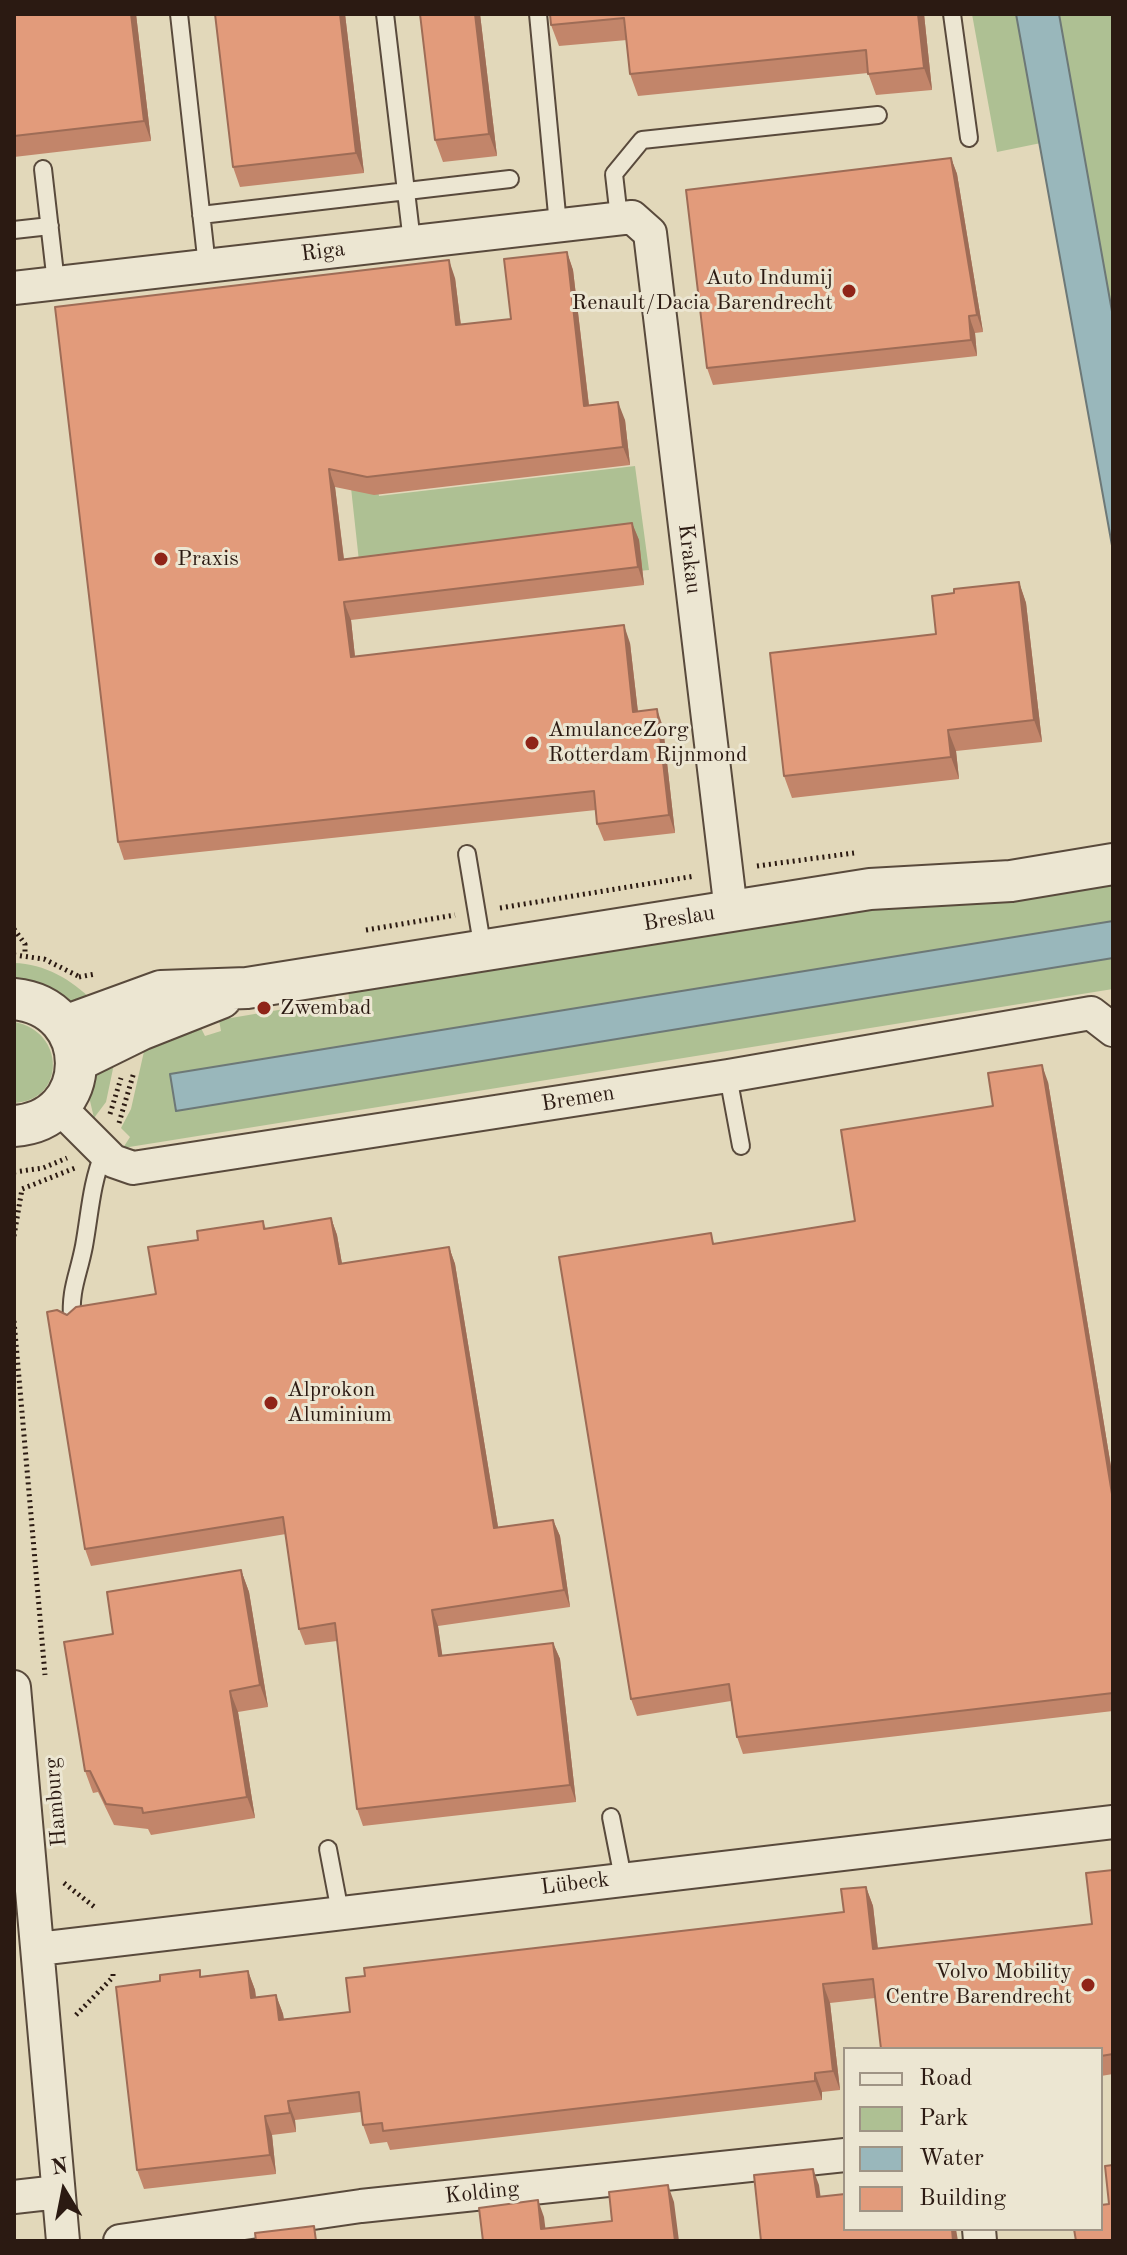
<!DOCTYPE html>
<html>
<head>
<meta charset="utf-8">
<style>
  body { margin:0 }
  #map { position:relative; width:1127px; height:2255px; overflow:hidden; background:#e2d8ba; font-family:"Old Standard TT",serif }
  canvas { display:block }
  .frame { position:absolute; inset:0; border:16px solid #2b1a12; pointer-events:none }
  .legend { position:absolute; left:843px; top:2047px; width:260px; height:184px; box-sizing:border-box; background:#ece6d2; border:2px solid #9f9485; margin:0; padding:10px 14px; list-style:none; font-size:24px; color:#2b1a12 }
  .legend li { display:flex; align-items:center; gap:16px; height:40px }
  .legend b { width:40px; border:2px solid #9f9485 }
  .north { position:absolute; left:24px; top:2151px; width:80px; height:80px; -webkit-text-stroke:6px #ece6d2; paint-order:stroke; rotate:350deg; font-size:22px; font-weight:700; line-height:32px; text-align:center; color:#2b1a12 }
  .north::after { content:''; display:block; margin:auto; width:28px; height:36px; background:#2b1a12; clip-path:polygon(50% 0,100% 100%,50% 72%,0 100%) }
</style>
</head>
<body>
<div id="map">
<canvas width="1127" height="2255"></canvas>
<div class="frame"></div>
<ul class="legend">
<li><b style="height:10px;background:#ece6d2"></b>Road</li>
<li><b style="height:22px;background:#aec093"></b>Park</li>
<li><b style="height:22px;background:#99b7bb"></b>Water</li>
<li><b style="height:22px;background:#e29b7b"></b>Building</li>
</ul>
<div class="north">N</div>
</div>
<script>
const ctx = document.querySelector('canvas').getContext('2d');
ctx.lineJoin = 'round';
function fill(path, color) { ctx.fillStyle = color; ctx.fill(path, 'evenodd'); }
function stroke(path, color, width, dash) { ctx.strokeStyle = color; ctx.lineWidth = width; ctx.lineCap = dash ? 'butt' : 'round'; ctx.setLineDash(dash || []); ctx.stroke(path); }
function label(font, color, halo, rows, align = 'center') {
  ctx.font = font + ' "Old Standard TT",serif'; ctx.lineWidth = 6; ctx.setLineDash([]); ctx.textBaseline = 'middle'; ctx.strokeStyle = halo; ctx.fillStyle = color; for (const [text, x, y, turn = 0] of rows) {
    ctx.save(); ctx.translate(x, y); ctx.rotate((+turn || 0) * Math.PI / 180); ctx.textAlign = isNaN(turn) ? turn : align; if (halo) ctx.strokeText(text, 0, 0); ctx.fillText(text, 0, 0); ctx.restore();
  }
}
fill(new Path2D(`
  M972,14H1016L1041,143L997,152Z
  M1059,14H1113V317Z
  M372,448L379,496L635,466L649,570L363,598L347,451Z
  M1113,882V921L171,1075L177,1111L1113,958V989L123,1148L130,1137L121,1128L131,1109L145,1047L200,1026L205,1036L221,1031L219,1020L302,1006L304,1015L330,1011L329,1002L349,999L348,989L894,899Z
  M14,963C45,964 71,979 93,1001L68,1003L14,981Z
  M14,1022C66,1031 66,1101 14,1103Z
  M114,1064L106,1102L94,1118L87,1088L96,1070Z`), '#aec093');
const water = new Path2D(`
  M1016,14H1059L1113,317V551Z
  M1113,921V958L176,1111L170,1074Z`);
fill(water, '#99b7bb');
stroke(water, '#6d7877', 2);
const service = new Path2D(`
  M179,14L207,266
  M385,14L412,242
  M538,14L558,225
  M952,14L969,138
  M43,169L56,283
  M201,215L510,179
  M619,218L614,174L642,140L878,115
  M14,230L50,226
  M467,854L483,950
  M728,1076L741,1146
  M72,1321C70,1288 78,1277 84,1246C90,1213 91,1184 104,1152
  M611,1817L623,1878
  M328,1849L340,1912`);
const minor = new Path2D(`
  M14,288L632,217L650,233L731,911
  M59,1107L113,1161L133,1168L728,1076L1091,1013L1113,1030
  M14,1687L63,2241
  M38,1949L1113,1822
  M14,2197L58,2192
  M979,2229L980,2241
  M120,2241L361,2206L845,2155`);
const tertiary = new Path2D(`
  M14,999C97,1007 96,1121 14,1126
  M65,1026L161,991L247,988L870,889L1011,881L1113,864
  M77,1061L140,1030L221,998`);
stroke(service, '#594a3c', 20);
stroke(minor, '#594a3c', 36);
stroke(tertiary, '#594a3c', 44);
stroke(new Path2D(`
  M757,866L854,853
  M500,908L695,876
  M14,929L25,944V955
  M366,930L455,915
  M14,955L44,959L80,977
  M79,977L95,974
  M110,1114L121,1078
  M119,1123L134,1072
  M14,1172L43,1168L67,1158
  M14,1236L22,1189L75,1168
  M14,1321L45,1675
  M64,1883L97,1909
  M76,2015L113,1977V1972`), '#2b1a12', 5, [2, 4]);
stroke(service, '#ece6d2', 16);
stroke(minor, '#ece6d2', 32);
stroke(tertiary, '#ece6d2', 40);
fill(new Path2D(`
  M14,14H136L151,141L14,157Z
  M215,14H345L364,173L240,187L233,167Z
  M420,14H480L497,156L443,162L435,140Z
  M550,14H924L932,90L876,95L868,73L638,96L630,74L627,40L559,46L551,25Z
  M951,158L957,174L983,332L975,333L977,356L713,385L707,368Z
  M567,252L573,270L589,405L625,420L630,465L374,495L335,487L344,559L632,523L639,540L644,585L351,620L355,657L630,643L638,712L663,727L675,833L604,841L597,824L596,810L124,860L118,842L55,307L455,278L461,325L511,319Z
  M1019,582L1026,603L1042,742L956,751L959,779L792,798L784,776L936,634L954,593Z
  M1048,1082L1113,1479V1711L743,1754L737,1737L731,1701L637,1716L631,1699L715,1244L855,1221L993,1106Z
  M331,1218L337,1235L342,1264L449,1247L455,1264L498,1527L553,1520L560,1536L570,1607L438,1626L442,1656L553,1643L560,1659L576,1802L363,1826L357,1809L337,1641L305,1645L299,1629L286,1534L91,1566L85,1549L67,1315L156,1294L198,1240L263,1221L266,1229Z
  M241,1570L249,1592L268,1707L238,1712L255,1818L151,1835L148,1829L114,1825L98,1792L93,1793L85,1771L113,1634Z
  M1113,1870V2074L1101,2076V2049L875,1998L830,2003L840,2090L822,2092V2100L390,2150L387,2142L370,2144L363,2125L361,2112L295,2120L296,2132L272,2135L276,2174L144,2189L137,2170L160,1981L248,1971L255,1990L256,1997L276,1995L283,2014L284,2019L350,2012L844,1912L866,1887L873,1906L878,1949L1092,1924Z`), '#c2856a');
fill(new Path2D(`
  M131,14H136L151,141L144,121Z
  M340,14H345L364,173L356,153Z
  M475,14H480L497,156L489,134Z
  M918,14H924L932,90L924,68Z
  M951,158L957,174L983,332L977,315Z
  M567,252L573,270L591,424L584,406Z
  M449,260L455,278L463,343L456,325Z
  M969,316L975,333L977,356L971,340Z
  M618,402L625,420L630,465L623,447Z
  M329,469L335,487L346,577L339,560Z
  M632,523L639,540L644,585L638,567Z
  M1019,582L1026,603L1042,742L1034,720Z
  M344,602L351,620L357,675L351,657Z
  M624,625L630,643L640,730L633,712Z
  M657,709L663,727L675,833L669,815Z
  M948,730L956,751L959,779L951,757Z
  M1042,1065L1048,1082L1113,1479V1500Z
  M331,1218L337,1235L345,1281L339,1264Z
  M449,1247L455,1264L501,1545L494,1528Z
  M553,1520L560,1536L570,1607L564,1590Z
  M241,1570L249,1592L268,1707L260,1685Z
  M432,1610L438,1626L445,1673L439,1656Z
  M553,1643L560,1659L576,1802L570,1785Z
  M230,1691L238,1712L255,1818L247,1797Z
  M866,1887L873,1906L880,1968L873,1949Z
  M248,1971L255,1990L258,2017L251,1998Z
  M823,1984L830,2003L840,2090L833,2071Z
  M276,1995L283,2014L286,2039L279,2020Z
  M815,2073L822,2092V2100L815,2081Z
  M288,2101L295,2120L296,2132L290,2113Z
  M265,2116L272,2135L276,2174L270,2155Z
  M813,2169L819,2185L823,2214L817,2197Z
  M668,2185L674,2202L679,2241H675Z
  M538,2200L544,2217L547,2241L541,2229Z
  M952,2229H956L958,2241H953Z`), '#9e6c56');
const building = new Path2D(`
  M14,14H131L144,121L14,136Z
  M215,14H340L356,153L233,167Z
  M420,14H475L489,134L435,140Z
  M550,14H918L924,68L868,74L866,50L630,74L624,18L551,25Z
  M951,158L977,315L969,316L971,340L707,368L686,190Z
  M567,252L584,406L618,402L623,447L367,477L329,469L339,560L632,523L638,567L344,602L351,657L624,625L633,712L657,709L669,815L597,824L594,791L118,842L55,307L449,260L456,325L511,319L504,259Z
  M1019,582L1034,720L948,730L951,757L784,776L770,653L936,634L932,596L954,593V589Z
  M1042,1065L1113,1500V1693L737,1737L729,1684L631,1699L559,1257L711,1233L713,1244L855,1221L841,1130L993,1106L988,1073Z
  M331,1218L339,1264L449,1247L494,1528L553,1520L564,1590L432,1610L439,1656L553,1643L570,1785L357,1809L335,1623L299,1629L283,1517L85,1549L47,1312L57,1310L67,1315L76,1307L156,1294L148,1247L198,1240L197,1231L263,1221L264,1229Z
  M241,1570L260,1685L230,1691L247,1797L143,1813L142,1808L106,1804L90,1771H85L64,1642L113,1634L107,1592Z
  M1113,1870V2054L1101,2056V2049H881L873,1979L823,1984L833,2071L815,2073V2081L383,2131L382,2123L363,2125L359,2092L288,2101L290,2113L265,2116L270,2155L137,2170L116,1987L160,1981V1975L200,1970V1977L248,1971L251,1998L276,1995L279,2020L350,2012L346,1978L365,1976L364,1968L844,1912L841,1889L866,1887L873,1949L1092,1924L1086,1873Z
  M1113,2165V2241H1076L1074,2229H1101V2205L1109,2204L1105,2166Z
  M813,2169L817,2197L845,2194V2229H952L953,2241H761L754,2175Z
  M668,2185L675,2241H483L479,2208L538,2200L541,2229L612,2221L609,2192Z
  M314,2226L316,2241H256L255,2233Z`);
fill(building, '#e29b7b');
stroke(building, '#9e6c56', 2);
for (const [x, y, r, color] of [
  [849,291,8,"#8f2418"],
  [161,559,8,"#8f2418"],
  [532,743,8,"#8f2418"],
  [264,1008,8,"#8f2418"],
  [271,1403,8,"#8f2418"],
  [1088,1985,8,"#8f2418"]
]) { const dot = new Path2D(); dot.arc(x, y, r, 0, 2 * Math.PI); ctx.fillStyle = color; ctx.fill(dot); stroke(dot, '#ece6d2', 3); }
label('22px', '#2b1a12', '#ece6d2', [
  ["Riga",323,252,-7],
  ["Krakau",689,559,83],
  ["Breslau",679,919,-9],
  ["Bremen",578,1099,-9],
  ["Hamburg",56,1802,-95],
  ["Lübeck",575,1884,-7],
  ["Kolding",482,2193,-6]
]);
label('22px', '#2b1a12', '#ece6d2', [
  ["Auto Indumij",833,278,"right"],
  ["Renault/Dacia Barendrecht",833,303,"right"],
  ["Praxis",177,559],
  ["AmulanceZorg",548,730],
  ["Rotterdam Rijnmond",548,755],
  ["Zwembad",280,1008],
  ["Alprokon",287,1390],
  ["Aluminium",287,1415],
  ["Volvo Mobility",1072,1972,"right"],
  ["Centre Barendrecht",1072,1997,"right"]
], 'left');
</script>
</body>
</html>
